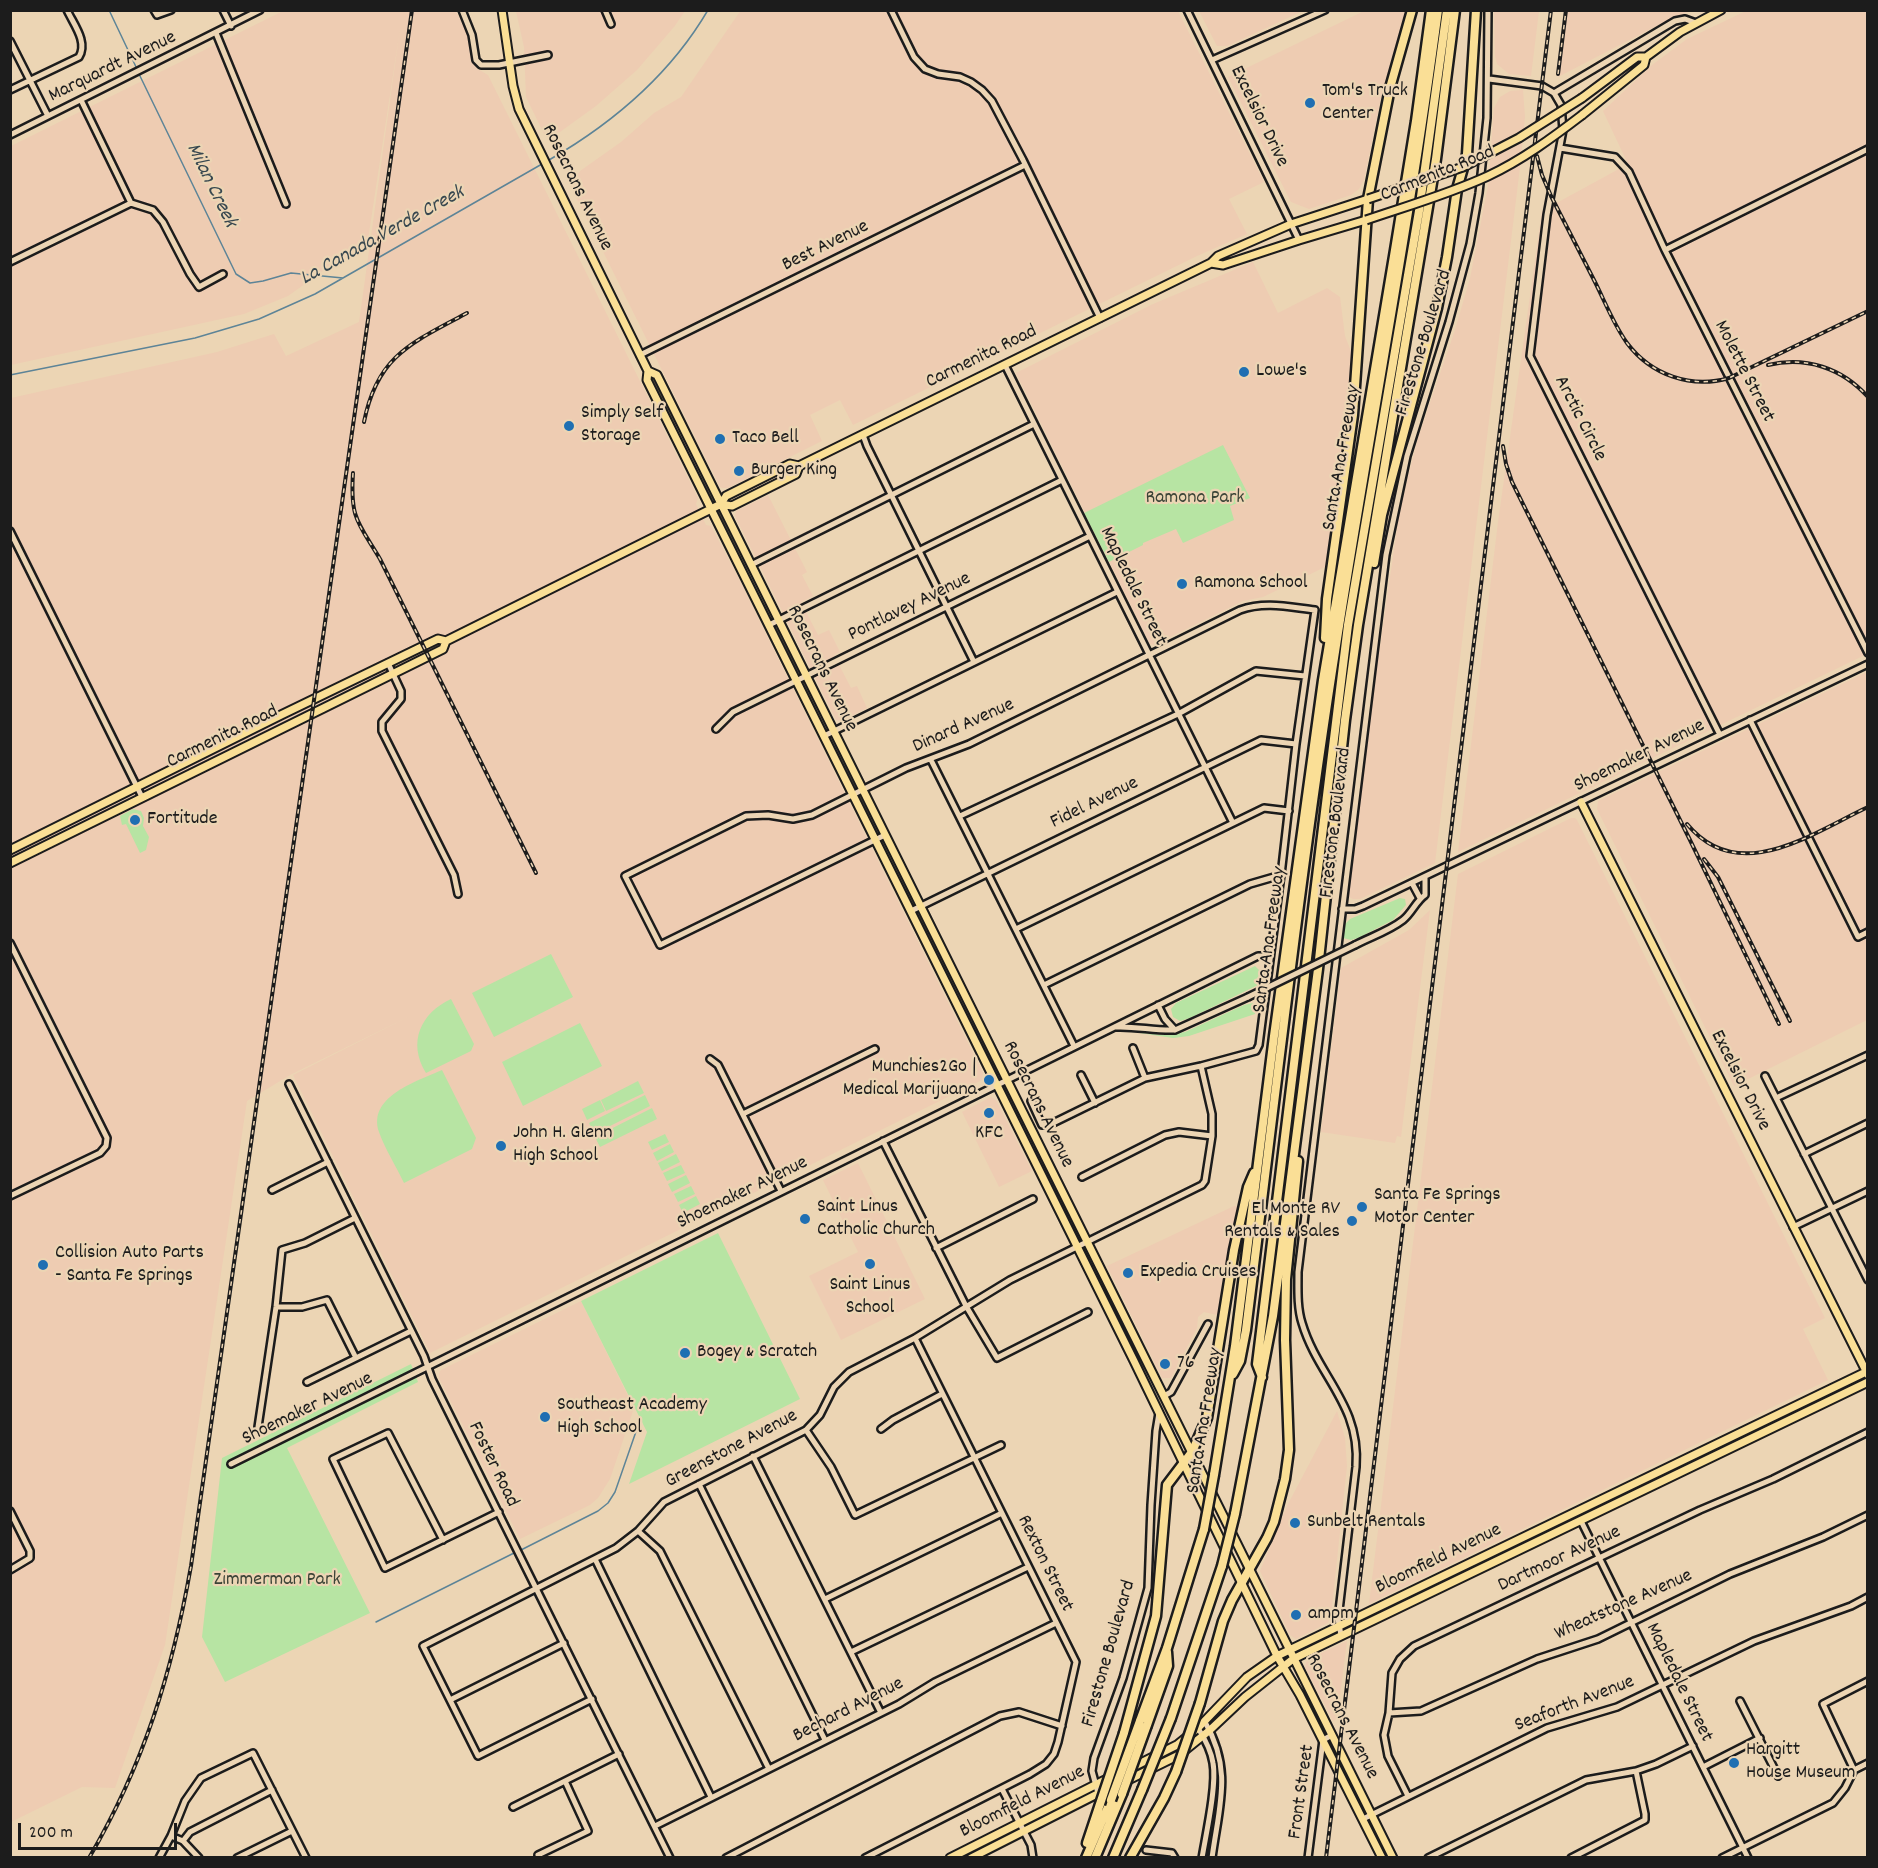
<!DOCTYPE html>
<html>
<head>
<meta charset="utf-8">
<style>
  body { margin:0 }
  #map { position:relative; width:1878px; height:1868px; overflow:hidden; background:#ecd5b4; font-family:Dekko,sans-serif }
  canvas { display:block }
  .frame { position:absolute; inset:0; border:12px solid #1c1c1c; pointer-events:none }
  .scale { position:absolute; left:18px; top:1823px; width:159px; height:27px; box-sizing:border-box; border:3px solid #1c1c1c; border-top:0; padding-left:8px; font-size:18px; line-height:21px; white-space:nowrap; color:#1c1c1c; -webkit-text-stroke:4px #ecd5b4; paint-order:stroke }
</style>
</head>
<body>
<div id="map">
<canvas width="1878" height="1868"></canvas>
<div class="frame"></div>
<div class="scale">200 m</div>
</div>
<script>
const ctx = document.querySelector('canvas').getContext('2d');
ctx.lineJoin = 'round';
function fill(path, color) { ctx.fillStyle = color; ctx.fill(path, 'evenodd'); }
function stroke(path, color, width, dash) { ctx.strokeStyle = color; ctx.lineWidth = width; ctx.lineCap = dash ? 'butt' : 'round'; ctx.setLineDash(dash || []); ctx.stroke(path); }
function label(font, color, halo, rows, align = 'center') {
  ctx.font = font + ' Dekko,sans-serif'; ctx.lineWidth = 4.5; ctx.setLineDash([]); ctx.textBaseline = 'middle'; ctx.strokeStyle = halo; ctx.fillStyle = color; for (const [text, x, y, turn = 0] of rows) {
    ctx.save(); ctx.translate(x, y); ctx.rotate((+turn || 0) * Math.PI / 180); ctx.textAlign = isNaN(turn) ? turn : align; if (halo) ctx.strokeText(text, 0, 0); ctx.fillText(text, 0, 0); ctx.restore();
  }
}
fill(new Path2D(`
  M741,10L1178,11L1264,182L1229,199L1247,234L1197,256L853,425L840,400L810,415L822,441L728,488H723L720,487L570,185L580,171L621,142L654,113L681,97Z
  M283,11H456L469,37L472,59L476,68L488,75L698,498L696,504L706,525L711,526L738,577L983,1073L982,1080L430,1353L293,1075L410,1016L290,1075L247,1101L165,1645L115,1788L82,1787L11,1822V398L217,352L274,334L286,356L359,322L400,29L367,246L330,266L288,296L244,314L11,365V146Z
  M516,11H685L674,27L637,70L596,106L571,124L560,132L545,136L526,97L524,47Z
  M1199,11H1303L1227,46H1217Z
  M1364,11H1407L1383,88L1364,180L1359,189L1351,195L1309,209L1291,202L1228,77Z
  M1494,11H1539L1531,76L1509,74L1497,64L1495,56Z
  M1564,11V10L1691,11L1668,20L1558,77Z
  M1746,11H1867V654L1458,852L1498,522L1542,211L1628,164L1603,111L1652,65L1687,39Z
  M1523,90L1525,117L1520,167L1435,863L1360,899H1353L1349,897V889L1376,674L1400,508L1418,438L1455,330L1470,278L1488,186L1494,108L1500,97L1510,91Z
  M1253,262L1278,313L1327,288L1340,297L1345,336L1352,354L1341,467L1325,567L1263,597L1243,601L1154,645L1150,644L1016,373L1153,304Z
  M768,495L807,572L802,575L813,596L801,602L818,635L829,630L840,652L834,655L851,688L857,686L867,708L841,721L836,720L735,516L736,511Z
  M1867,672V1020L1734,1086L1597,809L1598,801Z
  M1571,818H1575L1577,820L1825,1318L1803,1329L1828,1380L1369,1604L1458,874Z
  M1430,910L1401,1137L1397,1136L1395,1143L1321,1132L1341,968L1409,930Z
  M991,1097L996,1100L1032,1171L999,1187L962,1112Z
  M858,1163L925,1299L841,1340L809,1276L858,1252L823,1180Z
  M1234,1206H1238L1217,1315L1204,1312L1198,1317L1197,1328L1171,1378H1162L1107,1266Z
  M581,1301L634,1408L610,1479L598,1498L590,1505L520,1539L439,1378V1373L441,1370Z
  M1337,1411L1345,1438L1347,1466L1331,1616L1328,1623L1296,1639L1290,1635L1260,1571L1287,1506Z
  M1347,1641L1337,1719L1333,1721L1305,1667L1307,1660Z`), '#eeccb2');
fill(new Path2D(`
  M1223,445L1250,498L1230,506L1234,520L1183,543L1176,529L1143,543V545L1109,562L1084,513Z
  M133,809L141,811L144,818L143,826L149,837L146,850L140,853L126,824L122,825L120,816Z
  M1400,898L1405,899L1406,905L1393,920L1358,938L1351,940L1343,938L1345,924L1350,919Z
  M551,954L573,997L494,1037L472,993Z
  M1255,966L1260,971L1258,985L1190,1018L1180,1021L1173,1017L1171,1009L1176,1003Z
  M451,999L474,1044L471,1051L426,1073C407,1042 421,1013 451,999Z
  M1253,1003H1256L1255,1014L1189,1036L1173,1038L1133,1032L1164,1035L1185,1032L1244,1005Z
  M580,1023L602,1066L523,1106L502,1062Z
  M442,1070L476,1138L472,1149L404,1183C396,1166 385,1149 379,1132C367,1096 418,1081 442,1070Z
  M638,1081L644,1093L606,1111L601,1100Z
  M645,1095L650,1106L594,1134L589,1123Z
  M600,1100L605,1111L587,1120L582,1109Z
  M652,1108L657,1119L600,1147L595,1137Z
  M665,1134L669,1142L652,1150L648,1142Z
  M670,1144L674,1152L657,1161L653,1153Z
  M676,1154L680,1162L662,1171L658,1163Z
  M681,1165L685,1173L667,1181L663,1173Z
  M686,1175L690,1183L672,1192L668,1184Z
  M691,1186L695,1194L678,1202L674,1194Z
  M696,1196L700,1204L683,1213L679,1205Z
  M702,1207L706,1215L688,1223L684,1215Z
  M718,1233L800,1399L629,1484L647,1432L581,1301Z
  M411,1364L418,1382L287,1448L370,1613L225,1682L202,1637L222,1458Z`), '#b7e4a3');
stroke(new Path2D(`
  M109,10L137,69
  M139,74L236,274L250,283L263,281L291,273L343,278
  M549,160C613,123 670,75 708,10
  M10,375L195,338L259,319L315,294L542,164
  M519,1551L598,1511L608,1503L615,1492L640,1420
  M376,1622L514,1553`), '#5d8497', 1.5);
const minor = new Path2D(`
  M154,10L157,15L171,10
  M223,10L231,26
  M462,10L472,35L476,60L481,65H499L548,55
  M605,10L611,24
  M891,10L914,57L925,69L938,74L960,77L971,82L982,90L992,101L1023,160L1100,318
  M1187,10L1299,240
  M216,33L286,204
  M10,41L48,116
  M1212,60L1325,10
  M1489,79L1542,86L1554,93L1561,105L1563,130L1547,215L1530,356L1720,735
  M10,90L79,57C88,42 74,25 67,10
  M1554,93L1675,21L1685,19L1696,23
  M10,135L260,10
  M1560,148L1615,157L1629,172L1665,250L1868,653
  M131,203L153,210L163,222L190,274L199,287L223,274
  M1665,250L1868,149
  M10,262L131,203L81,100
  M640,355L1025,165
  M1005,365L1233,823
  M863,435L867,446L974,662
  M10,531L142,797
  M751,565L1034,424
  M769,625L1062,480
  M388,663L401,691V699L382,722V731L454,875L458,894
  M1750,720L1858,937L1868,932
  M716,729L733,712L1090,536
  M824,736L1117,592
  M931,760L1074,1046
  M960,816L1178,714L1256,671L1305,676
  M885,835L660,945L625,876L746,816L768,815L793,819L812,815L906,768L969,744L1240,610C1265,601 1289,607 1315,610L1296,744L1281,875L1259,1045L1256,1051L1201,1066L1145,1078L1049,1125H1042L1031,1101
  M1412,883L1420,898
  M1342,909H1355L1363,906L1868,664
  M911,911L1261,740L1296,744
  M1016,929L1264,808L1289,811
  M10,943L107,1138L106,1146L100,1153L10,1196
  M1355,945C1370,937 1389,931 1403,920C1412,913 1416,901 1425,895V877
  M1044,985L1250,884L1281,875
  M1158,1005L1165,1019L1175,1030
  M1116,1027C1136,1026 1155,1031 1175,1030L1248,997
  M1133,1048L1145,1078
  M710,1059L718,1065L781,1191
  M1081,1075L1095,1103
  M1765,1076L1868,1280
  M289,1084L424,1356L432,1379L670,1858
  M1776,1098L1868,1055
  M743,1114L875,1049
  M883,1141L966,1306L997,1358L1088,1312
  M1804,1154L1868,1123
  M1082,1177L1165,1135L1179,1132L1212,1136
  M272,1190L328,1162
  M1793,1227L1868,1191
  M936,1248L1033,1199
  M276,1307H302L327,1300L356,1358
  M307,1382L411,1331
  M1164,1396L1171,1392L1208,1324
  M258,1427L276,1307L282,1250L305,1243L355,1218
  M881,1429L893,1420L942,1394
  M806,1430L831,1467L855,1515L1001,1445
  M753,1456L881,1713
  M231,1464L1258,956H1269
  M699,1484L825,1740
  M10,1511L30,1551V1558L10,1570
  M1581,1521L1748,1858
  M638,1531L660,1551L769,1769
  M443,1540L388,1433L333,1459L385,1568L499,1512
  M595,1559L711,1797
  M825,1599L1002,1513
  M1341,1635L1338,1619L1356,1467C1361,1405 1318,1377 1302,1323C1297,1307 1298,1289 1298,1272L1386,555L1407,456L1449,322L1470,244L1479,193L1487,118L1488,10
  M851,1652L1028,1567
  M592,1699L478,1756L423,1646L616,1548L638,1531L664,1502L806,1430L820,1415L834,1387L849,1372L915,1338L1010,1280L1202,1185L1205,1181L1212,1136V1114L1201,1066
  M450,1700L564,1643
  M1740,1701L1778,1776
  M1389,1713L1421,1711L1537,1659L1598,1639L1730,1574L1823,1537L1868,1515
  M1205,1722C1233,1770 1219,1806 1212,1858
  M1198,1728C1205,1739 1211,1750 1213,1763C1217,1785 1206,1834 1202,1858
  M1703,1767L1760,1738
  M1854,1770L1823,1704L1868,1681
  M1002,1789L1031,1845L1033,1858
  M1098,1793L1092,1771L1094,1758L1123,1678L1148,1588L1151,1505L1156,1431L1159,1413
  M1408,1796L1388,1756L1384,1735L1389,1713L1392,1673L1400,1659L1414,1646L1700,1510L1773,1479L1868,1432
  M513,1807L619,1754
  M1363,1819L1547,1728L1617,1707L1754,1641L1851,1606L1868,1597
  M655,1826L899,1704L935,1682L1056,1623
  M171,1836L183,1841L199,1858
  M183,1841L190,1832L272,1790
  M1146,1850L1172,1853L1175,1858
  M538,1855L588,1831L565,1781
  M159,1858L171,1836L185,1801L201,1778L253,1753L306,1858
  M237,1858L292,1831
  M726,1858L1000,1716L1019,1712L1062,1726
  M865,1858L1030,1774L1046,1764L1054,1754L1058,1742L1076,1662L915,1338
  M1308,1858L1323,1740L1332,1735
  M1428,1858L1586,1780L1636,1771L1656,1764L1693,1746
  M1571,1858L1645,1820V1814L1636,1771
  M1722,1858L1833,1803L1845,1788L1854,1770L1868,1763`);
const major = new Path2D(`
  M502,10L513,86L519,109L648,371L647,380L1134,1361L1277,1656L1300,1695L1382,1858
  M1582,98L1637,57H1646L1680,32L1721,10
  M1582,115L1644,65L1646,57
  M1211,263L1223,265L1299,240L1366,220
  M648,371L657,375L660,381L1393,1858
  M721,504L732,506L796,474L799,466L1211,263L1218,256L1291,224L1368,199
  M1581,802L1868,1375
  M10,850L281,715L438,639L446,641
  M10,863L443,649L446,641L721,504L726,496L790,464L799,466
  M1129,1769L1177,1745L1198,1728L1247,1677L1277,1656L1868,1371
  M1126,1781L1179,1755L1210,1730L1245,1697L1293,1659L1868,1382
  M950,1858L1111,1777
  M971,1858L1107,1789`);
const highway = new Path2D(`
  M1374,563L1382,515L1437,308L1447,257L1457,189L1467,154L1476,10
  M1325,638L1327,599L1353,415L1368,199L1390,88L1412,10
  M1233,1374L1240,1361L1246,1330C1275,1099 1301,868 1337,639C1370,429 1410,221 1438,10
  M1262,1377L1257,1364L1348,625L1419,211L1447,10
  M1214,1475L1235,1346L1274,1036L1323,680L1395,250L1416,121L1431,10
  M1235,1514L1273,1316L1318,969L1345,720L1358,625L1436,159L1455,10
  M1200,1703L1223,1621L1232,1600L1267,1538L1274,1522L1285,1479L1289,1450L1285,1340L1286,1279L1298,1161
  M1171,1718L1222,1566
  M1140,1721L1167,1648L1204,1529
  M1147,1725L1168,1666L1167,1652
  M1124,1733L1156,1616L1167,1485L1192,1452L1207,1418L1234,1250L1248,1187L1254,1173
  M1087,1843L1100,1804
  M1086,1858L1111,1800
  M1095,1858L1122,1794
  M1113,1858L1142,1790
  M1130,1858L1164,1798L1176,1772`);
stroke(minor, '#1c1c1c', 10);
stroke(major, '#1c1c1c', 11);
stroke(highway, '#1c1c1c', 13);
stroke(minor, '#ecd5b4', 5);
stroke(major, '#fadf96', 7);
stroke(highway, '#fadf96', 8);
const rail = new Path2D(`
  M1558,74L1566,10
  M1537,156L1542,175L1551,196C1566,225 1580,253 1595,282C1605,302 1614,325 1627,343C1651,375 1691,389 1729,378L1868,311
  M1768,365C1806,356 1842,368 1868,397
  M364,422C377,356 411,343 467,313
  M1503,446L1506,464L1512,482L1689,838L1779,1024
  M353,473C350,519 358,522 380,559L536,873
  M1687,824C1739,887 1812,833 1868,807
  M1704,859L1718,877L1790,1021
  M89,1858C144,1764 172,1673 191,1566L412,10
  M1326,1858L1551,10`);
stroke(rail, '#1c1c1c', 4);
stroke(rail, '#ecd5b4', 1.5, [4.5]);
const minorBridge = new Path2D(`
  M1248,997L1355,945`);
const majorBridge = new Path2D(`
  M1368,199L1463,167L1519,138L1582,98
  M1366,220C1407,206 1449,194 1488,176C1522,160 1552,138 1582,115`);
const highwayBridge = new Path2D(`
  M1204,1529L1214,1475
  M1222,1566L1235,1514
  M1176,1772L1200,1703
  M1142,1790L1171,1718
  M1122,1794L1147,1725
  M1111,1800L1140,1721
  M1100,1804L1124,1733`);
stroke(minorBridge, '#1c1c1c', 10, []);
stroke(majorBridge, '#1c1c1c', 11, []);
stroke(highwayBridge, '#1c1c1c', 13, []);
stroke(minorBridge, '#ecd5b4', 5);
stroke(majorBridge, '#fadf96', 7);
stroke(highwayBridge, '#fadf96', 8);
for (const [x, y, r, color] of [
  [1310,103,6,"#1f6fb2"],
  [1244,372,6,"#1f6fb2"],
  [569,426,6,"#1f6fb2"],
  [720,439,6,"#1f6fb2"],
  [739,471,6,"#1f6fb2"],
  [1182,584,6,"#1f6fb2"],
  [135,820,6,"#1f6fb2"],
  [989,1080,6,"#1f6fb2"],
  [989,1113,6,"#1f6fb2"],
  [501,1146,6,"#1f6fb2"],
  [1362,1207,6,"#1f6fb2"],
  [805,1219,6,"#1f6fb2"],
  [1352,1221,6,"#1f6fb2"],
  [870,1264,6,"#1f6fb2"],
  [43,1265,6,"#1f6fb2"],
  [1128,1273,6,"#1f6fb2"],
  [685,1353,6,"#1f6fb2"],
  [1165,1364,6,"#1f6fb2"],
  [545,1417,6,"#1f6fb2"],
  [1295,1523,6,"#1f6fb2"],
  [1296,1615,6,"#1f6fb2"],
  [1734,1763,6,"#1f6fb2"]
]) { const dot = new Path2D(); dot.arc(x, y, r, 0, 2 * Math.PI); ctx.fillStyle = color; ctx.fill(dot); stroke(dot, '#ecd5b4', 2); }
label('20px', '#1c1c1c', '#ecd5b4', [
  ["Marquardt Avenue",113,68,-26],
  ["Excelsior Drive",1258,117,64],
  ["Carmenita Road",1438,175,-22],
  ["Rosecrans Avenue",576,188,64],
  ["Best Avenue",826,247,-26],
  ["Firestone Boulevard",1425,343,-73],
  ["Carmenita Road",982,358,-26],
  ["Molette Street",1743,372,63],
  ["Arctic Circle",1579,419,63],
  ["Santa Ana Freeway",1343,458,-80],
  ["Mapledale Street",1132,587,64],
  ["Pontlavey Avenue",910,608,-26],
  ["Rosecrans Avenue",821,669,64],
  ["Dinard Avenue",964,727,-24],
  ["Carmenita Road",223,738,-26],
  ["Shoemaker Avenue",1640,757,-26],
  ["Fidel Avenue",1095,804,-26],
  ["Firestone Boulevard",1337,823,-83],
  ["Santa Ana Freeway",1271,940,-82],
  ["Excelsior Drive",1739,1081,63],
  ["Rosecrans Avenue",1037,1105,64],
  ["Shoemaker Avenue",743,1194,-26],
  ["Shoemaker Avenue",308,1410,-26],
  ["Santa Ana Freeway",1206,1421,-81],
  ["Greenstone Avenue",732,1450,-28],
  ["Foster Road",492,1465,64],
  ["Bloomfield Avenue",1439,1560,-26],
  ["Dartmoor Avenue",1560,1560,-25],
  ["Rexton Street",1044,1564,64],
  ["Wheatstone Avenue",1624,1606,-24],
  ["Firestone Boulevard",1110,1654,-74],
  ["Mapledale Street",1678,1683,64],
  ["Seaforth Avenue",1575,1705,-21],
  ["Bechard Avenue",849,1711,-27],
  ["Rosecrans Avenue",1341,1717,63],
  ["Front Street",1303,1792,-82],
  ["Bloomfield Avenue",1023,1803,-27]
]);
label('20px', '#1c1c1c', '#ecd5b4', [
  ["Tom's Truck",1322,92],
  ["Center",1322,115],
  ["Lowe's",1256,372],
  ["Simply Self",581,414],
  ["Storage",581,437],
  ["Taco Bell",732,439],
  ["Burger King",751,471],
  ["Ramona School",1194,584],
  ["Fortitude",147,820],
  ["Munchies2Go |",977,1068,"right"],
  ["Medical Marijuana",977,1091,"right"],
  ["John H. Glenn",513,1134],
  ["High School",513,1157],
  ["KFC",989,1134,"center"],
  ["Santa Fe Springs",1374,1196],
  ["Motor Center",1374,1219],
  ["Saint Linus",817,1208],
  ["Catholic Church",817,1231],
  ["El Monte RV",1340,1210,"right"],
  ["Rentals & Sales",1340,1233,"right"],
  ["Collision Auto Parts",55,1254],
  ["- Santa Fe Springs",55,1277],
  ["Expedia Cruises",1140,1273],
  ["Saint Linus",870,1286,"center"],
  ["School",870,1309,"center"],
  ["Bogey & Scratch",697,1353],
  ["76",1177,1364],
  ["Southeast Academy",557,1406],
  ["High School",557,1429],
  ["Sunbelt Rentals",1307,1523],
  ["ampm",1308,1615],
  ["Hargitt",1746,1751],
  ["House Museum",1746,1774]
], 'left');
label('20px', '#3b4437', '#ecd5b4', [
  ["Ramona Park",1195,499],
  ["Zimmerman Park",277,1581]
]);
label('italic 21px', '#37474f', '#ecd5b4', [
  ["Milan Creek",210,186,64],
  ["La Canada Verde Creek",383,237,-29]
]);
</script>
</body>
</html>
